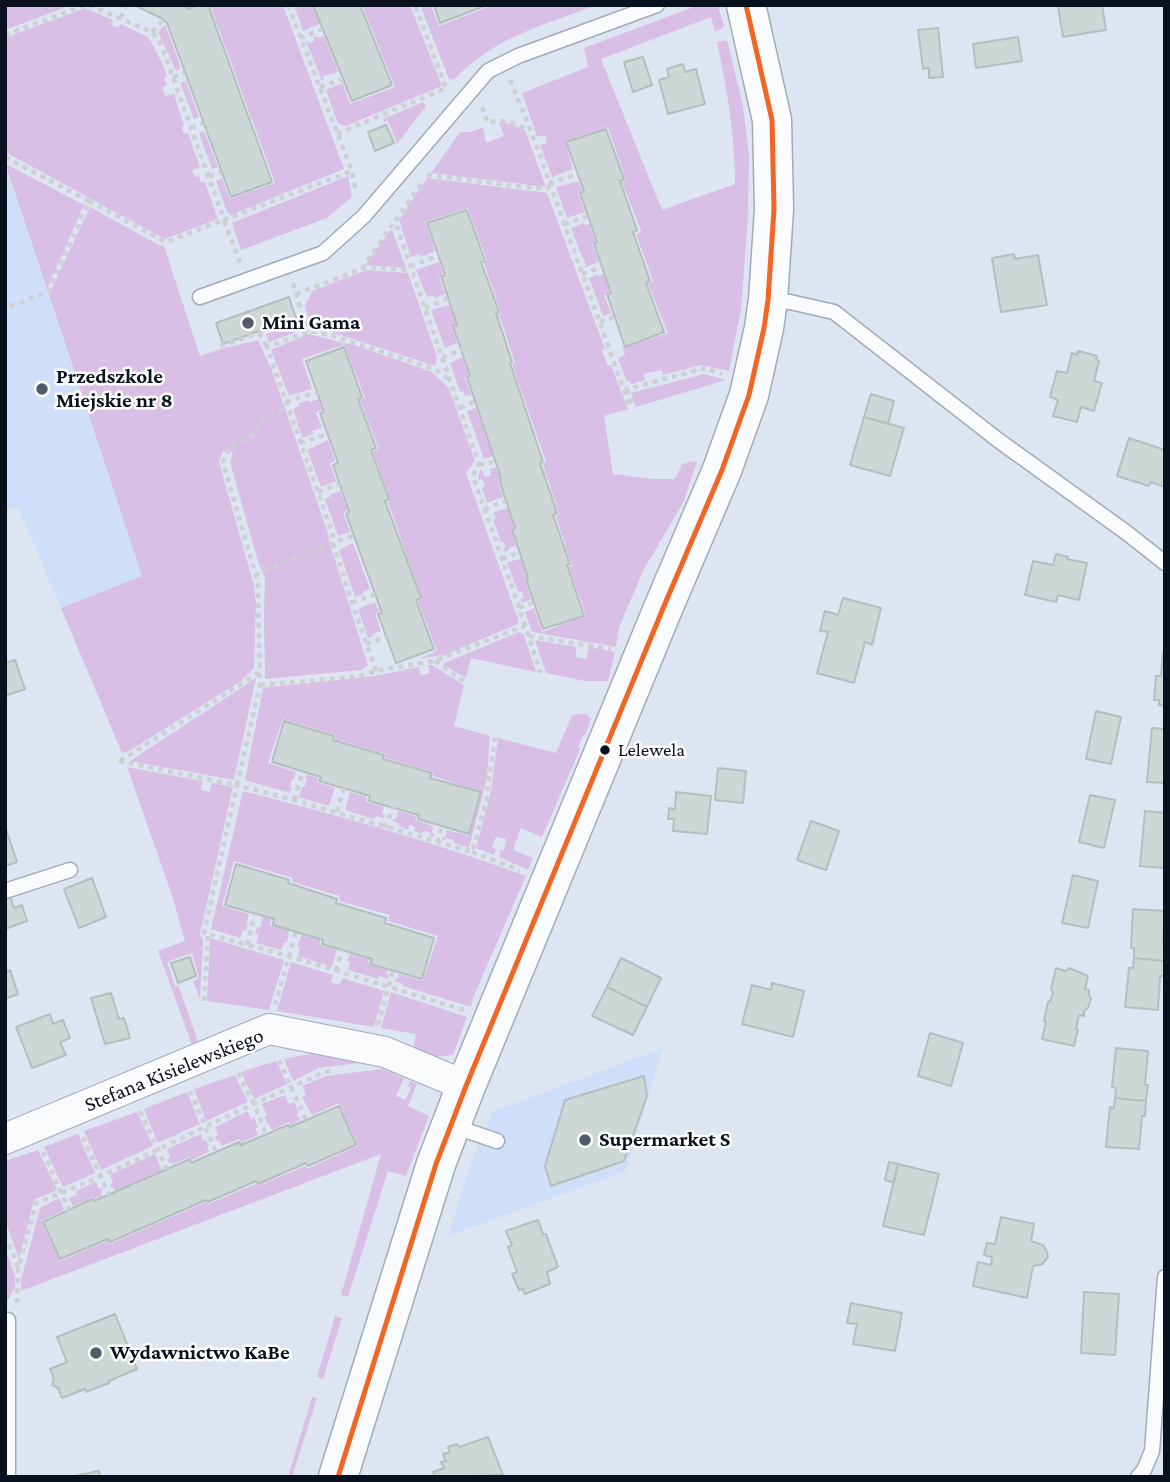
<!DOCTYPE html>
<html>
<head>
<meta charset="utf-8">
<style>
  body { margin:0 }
  #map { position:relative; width:1170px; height:1482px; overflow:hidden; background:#dde5f2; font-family:"Crimson Pro",serif }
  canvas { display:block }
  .frame { position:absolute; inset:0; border:7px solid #09111f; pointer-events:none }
</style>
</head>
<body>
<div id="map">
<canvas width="1170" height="1482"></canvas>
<div class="frame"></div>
</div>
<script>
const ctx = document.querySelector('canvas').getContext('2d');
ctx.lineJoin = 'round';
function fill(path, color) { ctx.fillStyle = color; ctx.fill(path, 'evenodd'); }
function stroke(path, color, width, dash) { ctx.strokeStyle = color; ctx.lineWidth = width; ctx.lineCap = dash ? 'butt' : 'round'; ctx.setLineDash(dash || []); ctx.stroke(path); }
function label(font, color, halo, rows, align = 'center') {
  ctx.font = font + ' "Crimson Pro",serif'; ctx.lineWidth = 5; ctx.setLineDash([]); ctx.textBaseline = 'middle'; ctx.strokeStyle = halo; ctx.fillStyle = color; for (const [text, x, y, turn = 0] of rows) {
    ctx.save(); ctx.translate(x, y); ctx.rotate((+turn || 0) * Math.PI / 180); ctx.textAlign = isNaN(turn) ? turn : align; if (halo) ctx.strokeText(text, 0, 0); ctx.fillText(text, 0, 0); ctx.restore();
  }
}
fill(new Path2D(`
  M5,165L142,576L61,608L18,507L5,511Z
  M663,1048L626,1171L448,1236L468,1171L492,1112Z`), '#cfdef9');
fill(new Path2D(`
  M5,5H72L5,30Z
  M210,5H283L344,169L231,215L227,212L216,181L222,178L230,199L275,183Z
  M294,5H312L320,24L303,31Z
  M362,5H410L442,86L346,126L338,124L326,90L343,83L350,104L395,87Z
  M420,5H431L439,26L493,5H596C544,25 492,38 454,80L449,79Z
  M699,5L718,6L724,26L722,29L715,31L711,17L601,59L662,210L735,184C735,136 727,89 717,42L727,40L743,106L749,155L748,217L741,309L729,371L701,365L663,375L662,370L644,374L645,380L632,384L626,380L618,358L625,355L623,348L668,333L648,284L653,281L636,234L641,232L640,228L622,182L626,180L608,127L565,141L573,169L552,177L540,145L547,143L545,135L537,137L522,93L588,67L584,48Z
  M85,8L113,20L111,25L118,28L121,24L148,37C156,50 162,62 167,76L164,78L167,85L162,87L165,96L174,94L184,126L182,128L184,134L188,133L200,167L192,170L195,177L199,176L201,183L205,182L218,219L165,239L5,152V38Z
  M165,24L181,68L176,71L158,32Z
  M317,36L318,38L324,36L338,72L323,76L324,80L322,81L306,41L307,40L309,43L314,41L313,37Z
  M186,81L199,117L194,119L180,83Z
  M423,102L426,106L397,144L388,121L384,122L383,119Z
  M499,122L507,123L525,130L546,187L431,173L460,132H470L483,128L486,143L504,136Z
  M204,131L218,167L212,169L199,133Z
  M8,165L84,205L47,289L6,166Z
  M348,176L352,197L327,218L241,250L232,223Z
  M427,178L547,193L605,349L602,350L608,366L611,365L628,409L604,416L613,474L652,479H675L682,464L693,461L697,462L683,503L644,569L622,620L618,632L616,647L532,632L525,612L534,608L542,632L586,616L569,567L572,566L556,516L559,514L543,464L546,462L512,364L515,363L499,314L501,313L484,263L487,261L468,208L425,222L435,251L421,257L419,254L411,257L399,220Z
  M574,182H579L582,191L578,193L585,212L567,218L556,187Z
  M90,207L157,244L164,246L200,356L221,349L258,340L271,368L328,533L330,544L368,665L361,670L265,679L264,615L265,579L257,558L230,462L233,452L223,451L219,462L254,585L256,602L254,668L241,681L129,751L122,753L61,608L142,576L48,292L51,290Z
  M584,223L585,225L589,224L596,242L592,244L599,262L585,267L584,266L586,265L583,257H582L571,228Z
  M392,230L406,268L365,265L390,231Z
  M439,262L443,274L439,276L445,294L435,298L433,295L427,297L416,270Z
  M367,270L408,273L436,354L437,359L435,366L310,325L305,306L312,291Z
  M598,274L599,276L604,274L610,292L604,295L611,313L603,316L589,278Z
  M450,305L456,324L452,326L457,343L445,348L431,310Z
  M301,322L303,330L269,342L266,334Z
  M308,334L344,343L343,345L302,359L312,389L289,396L271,350Z
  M345,343L354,345L432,372L449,388L475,461L466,473L518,619V624L444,655L419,659L437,651L418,601L422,599L388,502L390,499L373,451L378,450V447L360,400L365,398L344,344Z
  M462,357L469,375L465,377L472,396H470L469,395L465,396L463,391L460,392L450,363Z
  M704,374L726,380L636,407L631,393Z
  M318,399L322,410L316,412L322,428L312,431L313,434L302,438L293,409L299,406V403L308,400L310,402Z
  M476,408L493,456L484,459L467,411Z
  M328,440L335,461L330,463L336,481L321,487L307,450Z
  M496,467L500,477L497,479L503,497L487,503L482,488L485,486L482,479L479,480L478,477L481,469L485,477L491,475L490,469Z
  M340,491L347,510L343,513L350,532L338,536L325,499L331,496V494Z
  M508,508L514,528L511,529L516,546L509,548V550L504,552L503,549L506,547L504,542H501L493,519L496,518L494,512Z
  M353,543L370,589L363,592V594L355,597L339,550Z
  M521,559L527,578L525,580L531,599L522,603L520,599L524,598L522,591L518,592L507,562Z
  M375,602L379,612L375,613L381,631L373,634V636L368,638L358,609Z
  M519,632L524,635L536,672L471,658L466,678L442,664Z
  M535,640L577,647L575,657L586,659L589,647L615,652L608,681H585L546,673Z
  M428,665H432L464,685L454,726L490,736L487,778L469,848L454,843V840L446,838L445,840H442V837H445L447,830L469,836L482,792L433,776L434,772L385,758L386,754L335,739L336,735L283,719L268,763L296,772L294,779H292L290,787L292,788L290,793L245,780L263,688L375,676L419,667L421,675L430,673Z
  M256,678L234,780L130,761Z
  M582,714H586L591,719L585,735H583L578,747L580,749L542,837L521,828L513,850L533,858L528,870L499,857L501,849L504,850L506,839L496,837L492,847L496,849L494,855L476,848L491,791L498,738L556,753L572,715Z
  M127,767L203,781L201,790L209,792L212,783L233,787L200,934L203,940L200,1000L193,981L199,978L192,953L167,962L175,986L178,985L198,1041V1043L192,1045L158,951L185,941L172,895Z
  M306,774L318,778L317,782L335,788L329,806L299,797L302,787H305L307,779L305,778Z
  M243,791C338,815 434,842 526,876L473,998L471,1007L403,986V984L394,981L395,979H397L399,974L423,981L438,936L388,921L390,915L339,901L340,896L292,882L293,878L234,861L222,906L249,914L247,923L248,924L246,931L243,930L240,938L211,929Z
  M350,792L367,797L366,802L384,807L382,814L385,815L384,818L376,816L374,819L345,810Z
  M398,811L416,816L415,820L433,826L432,833L434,834L433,837L430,836L431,833L423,831L422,834L414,831L415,827L410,825L408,830L399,826L400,824L392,821L393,819H396Z
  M263,917L271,920L270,925L289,931L287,943H284L281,950L256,943L259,935L255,933L257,927H260Z
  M302,935L320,940V945L337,950L332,967L298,956L300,947L297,946Z
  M210,938L284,960L269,1010L207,1001Z
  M350,954L369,959L368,964L388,970L386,974L389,975L388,979L379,976L378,979L348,970L350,962L347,961Z
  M291,962L333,975L331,982L339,985L343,978L384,991L374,1027L277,1011Z
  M391,992L467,1017L453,1055L424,1058L412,1055L416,1034L381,1028Z
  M329,1050L376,1061L319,1068L293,1081L284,1059Z
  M276,1061L287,1084L254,1099L241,1072Z
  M382,1069L404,1078L396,1096L405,1100L411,1088L408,1086L410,1081L417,1084L408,1106L429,1116L406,1176L388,1171L348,1297L341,1295L381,1154L21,1291V1280L40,1208L59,1198L64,1210L41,1221L60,1261L108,1241L110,1244L206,1202L208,1204L256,1184L258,1186L305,1166L307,1169L358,1146L339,1103L312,1115L302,1097L306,1095L302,1086L326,1076Z
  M235,1075L248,1102L206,1121L194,1089Z
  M187,1092L200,1124L158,1143L144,1109Z
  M285,1095L289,1104L294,1102L299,1113L297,1114L300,1120L291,1125L289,1122L272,1130L264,1117L267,1115L262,1104Z
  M247,1111L251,1119L254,1117L258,1127L255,1128L258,1135L241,1143L239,1139L222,1146L219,1140L217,1141L215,1137L218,1135L215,1127Z
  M137,1112L153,1146L101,1170L84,1131Z
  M78,1134L95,1173L63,1187L44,1147Z
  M201,1134L203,1141L206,1140L209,1145L207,1146L209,1152L192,1160L190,1157L173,1164L171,1162L169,1163L167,1159L170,1157L167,1149Z
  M38,1150L57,1190L34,1200L19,1259L5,1220V1161Z
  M155,1154L162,1170L115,1191L113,1187H111L110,1186L113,1183L110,1175Z
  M96,1182L99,1189L102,1188L103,1190L101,1192L102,1196L94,1199L93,1197L73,1206L69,1198L77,1195L76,1191Z
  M5,1247L15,1276V1287L7,1302H5Z
  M335,1316L342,1318L323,1379L317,1377Z
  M312,1397L317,1398L292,1477H288Z`), '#d9bfe6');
const building = new Path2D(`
  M134,5H185L188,9L197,5H208L272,182L231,197L167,23L161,18Z
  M313,5H360L392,85L352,101Z
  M434,5H487L440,23Z
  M1058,5H1102L1106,30L1063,37Z
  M938,28L943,77L929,78V68L923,69L918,30Z
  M1018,37L1022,61L976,68L973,44Z
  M643,57L652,85L633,92L624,62Z
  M683,64L685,72L696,69L705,104L668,114L659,80L669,77L667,69Z
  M386,125L394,143L375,151L368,132Z
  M606,129L624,179L620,181L637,230L633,232L650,281L646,283L664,332L625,347L607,294L611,293L594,244L597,242L580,193L584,191L566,142Z
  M467,210L485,261L481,262L499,312L496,313L512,362L510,363L543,462L540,463L557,513L553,515L570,564L567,565L584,616L543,629L526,579L528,578L512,529L515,528L499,479L501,478L467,377L470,376L453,326L457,325L441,276L445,275L427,223Z
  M1014,254L1015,259L1038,255L1047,305L1001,312L992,258Z
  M289,297L296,318L223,344L216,323Z
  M344,347L362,397L358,399L376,448L371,450L389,499L385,501L421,598L416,600L434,649L396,663L378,614L382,613L346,514L349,512L333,465L338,463L320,413L324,412L306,361Z
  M1078,351L1097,356L1096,360L1099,361L1094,381L1102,383L1094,411L1081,407L1077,422L1053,416L1058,400L1050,397L1057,371L1067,373L1072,353L1077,355Z
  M871,394L894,401L888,424L864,417Z
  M864,417L904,428L890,476L850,465Z
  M1129,438L1165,450V487L1151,482L1149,486L1117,476Z
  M1056,554L1068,557L1067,559L1087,563L1079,600L1058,595L1056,602L1025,595L1033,561L1053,565Z
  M843,598L881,608L872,645L865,642L854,683L817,673L828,632L820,631L825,611L838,615Z
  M1163,652H1165V706L1159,705V700H1154L1156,676H1161Z
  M15,660L25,689L5,696V663Z
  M1096,711L1121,717L1111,764L1086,759Z
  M284,721L334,736L333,740L384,755L383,759L432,773L430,778L481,792L469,834L418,819L419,815L369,801L370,796L319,781L321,777L272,762Z
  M1152,728L1165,729V783L1147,782Z
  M718,768L746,771L743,803L715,800Z
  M676,792L711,796L707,834L673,831L674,819H668L669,808L675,809Z
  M1090,795L1115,800L1104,848L1079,842Z
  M1145,811L1165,813V868L1140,866Z
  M811,821L839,831L826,870L797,860Z
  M5,826L17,862L5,866Z
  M236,864L289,880L288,883L337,899L336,903L386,918L385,923L434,938L422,979L370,964L372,959L322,944L323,940L273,925L274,919L225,905Z
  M1073,875L1098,881L1088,928L1062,923Z
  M92,878L106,917L79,928L64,889Z
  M9,894L14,908L22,905L27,921L5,929V895Z
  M1133,909L1165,911L1163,945H1165V961L1134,958V948H1131Z
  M190,957L196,976L178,983L171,963Z
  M621,958L661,978L647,1007L607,987Z
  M1134,958L1165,961L1164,976H1160L1158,1010L1125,1007L1129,968H1133Z
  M1056,968L1066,971L1069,968L1088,976L1085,989L1089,990V995L1091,999L1088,1008L1084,1011V1016L1079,1015L1076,1029L1078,1030L1074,1046L1042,1039L1046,1022L1044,1021L1048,1002L1051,1000L1053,992L1051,989Z
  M10,970L18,994L5,999V972Z
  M772,983L804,991L793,1037L742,1024L752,985L771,990Z
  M607,987L647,1007L633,1035L592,1016Z
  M111,993L119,1019L124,1018L130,1038L105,1044L91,998Z
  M50,1014L53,1024L63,1020L70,1038L60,1042L66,1055L32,1068L16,1027Z
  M930,1033L963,1043L951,1086L918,1076Z
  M1116,1048L1148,1051L1145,1085H1148L1146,1101L1115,1098L1116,1088L1112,1087Z
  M644,1076L647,1096L624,1161L551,1186L545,1166L565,1100Z
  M1115,1098L1146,1101L1145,1116H1142L1139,1149L1106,1147L1110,1107L1114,1108Z
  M339,1106L356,1145L308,1166L306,1163L258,1184L256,1181L208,1202L206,1200L110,1242L108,1239L60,1259L43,1222L92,1199L94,1201L190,1159L191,1163L239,1142L241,1145L288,1125L290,1127Z
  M889,1162L898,1164L894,1183L885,1180Z
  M898,1164L939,1174L924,1235L883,1226Z
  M1001,1217L1034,1224L1031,1241L1043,1245L1047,1252L1048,1257L1042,1264L1033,1266L1027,1298L973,1286L978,1262L991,1265L992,1257L984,1255L987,1243L995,1244Z
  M538,1220L543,1234H546L558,1267L547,1272L550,1284L525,1294L523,1289L519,1290L512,1274L517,1272L508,1247L512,1245L506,1231Z
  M1084,1292L1119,1294L1115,1355L1081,1353Z
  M851,1303L902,1313L895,1351L853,1344L857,1324L847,1323Z
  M115,1314L137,1369L109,1381V1383L86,1392L85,1389L62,1398L58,1388L52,1385L54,1379L50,1369L67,1362L57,1337Z
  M488,1437L503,1475L435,1477L433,1472L444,1468L441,1462L446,1461L443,1454L450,1452L448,1447L457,1444L459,1447Z
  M99,1471L100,1477H69Z`);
fill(building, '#cdd7d5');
stroke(building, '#b5bebe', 2);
const lane = new Path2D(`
  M200,297L323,253L364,216L488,71L518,56L657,5
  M769,300L790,302L834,312L998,440L1127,533L1165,563
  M5,891L70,870
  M453,1126L497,1141
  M8,1477V1320
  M1138,1477L1144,1470L1152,1451L1165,1277`);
const street = new Path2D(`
  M5,1139L269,1029L385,1052L466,1086`);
const secondary = new Path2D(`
  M338,1477L436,1164L466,1086L664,606L722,470L749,395L764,328L768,300L774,209L772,120L746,5`);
stroke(lane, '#a3aab7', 17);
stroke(street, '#a3aab7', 32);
stroke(secondary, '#a3aab7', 41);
stroke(new Path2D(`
  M89,5L152,32L161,44L224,220L352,171
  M288,5L352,171L356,191
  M121,18L126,5
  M152,32L163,20
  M5,35L86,5
  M300,38L323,29
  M173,77L185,73
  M510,80L531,131L624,390L705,368L722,374
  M320,87L343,79
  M482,107L488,123C502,117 517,124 530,130
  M191,128L203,123
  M337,134L446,88L415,5
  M5,157L89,201L48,292L5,308
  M427,175L516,186L545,189L550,187
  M209,176L221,172
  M549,183L578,174
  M421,184L395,221L479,464L473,476L529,636L540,673
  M89,201L166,242L224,220L240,263
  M564,224L588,216
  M410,266L438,256
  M362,269L394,222
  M582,274L602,267
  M293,283L303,318L310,331
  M296,294L362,269L371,267L411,270
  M425,308L449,298
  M600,322L614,317
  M259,333L267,347
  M220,346L303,318
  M442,357L462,350
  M627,389L634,407
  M624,390L630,408
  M286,402L317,392
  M460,408L475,401
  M300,443L328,434
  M479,464L484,465L496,461
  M318,492L340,484
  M484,509L506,501
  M502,559L520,552
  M255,575L330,544L353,536
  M352,603L375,594
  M519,608L534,602
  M529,636L611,649
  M366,644L386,637
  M435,661L465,682
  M376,671L352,603L333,543V535L267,347L310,331L331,335L434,369L450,380
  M260,685L357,677L376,671L434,661L525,626
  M119,761L237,785L260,685L258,583L223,462L229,448L252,436L262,419L288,408
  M120,761L260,672
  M294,800L303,771
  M337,812L344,788
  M385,828L393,807
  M437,843L442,826
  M472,852L520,870
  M247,945L255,914
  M336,971L342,950
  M204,1001L208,934
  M275,1005L296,932
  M464,1010L292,957L204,933L237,785L294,800L472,852L486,802L495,737
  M378,1025L393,970
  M279,1060L306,1120
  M238,1073L254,1104L266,1134
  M190,1091L216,1152
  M140,1111L167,1169
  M83,1137L109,1195
  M43,1152L69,1210
  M5,1235L18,1268
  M17,1303L18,1269L36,1203C110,1175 180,1138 251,1105C268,1098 284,1090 300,1083C310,1079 320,1073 330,1071`), '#ced0d4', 4.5, [5, 5]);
stroke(lane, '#fafbfd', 14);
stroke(street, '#fafbfd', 30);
stroke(secondary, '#fafbfd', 38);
stroke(new Path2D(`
  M338,1477L436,1164L466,1086L664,606L722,470L749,395L764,328L768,300L774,209L772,120L746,5`), '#f26522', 5);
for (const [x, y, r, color] of [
  [248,323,7,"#535b69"],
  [42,389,7,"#535b69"],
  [605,750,6,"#09111f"],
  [585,1140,7,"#535b69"],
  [96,1353,7,"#535b69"]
]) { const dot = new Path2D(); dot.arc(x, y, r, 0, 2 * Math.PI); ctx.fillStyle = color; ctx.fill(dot); stroke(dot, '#fff', 2.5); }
label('19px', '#09111f', '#fff', [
  ["Lelewela",618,750]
], 'left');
label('bold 21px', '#09111f', '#fff', [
  ["Mini Gama",262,323],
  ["Przedszkole",56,377],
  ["Miejskie nr 8",56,401],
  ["Supermarket S",599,1140],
  ["Wydawnictwo KaBe",110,1353]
], 'left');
label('21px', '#09111f', '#fff', [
  ["Stefana Kisielewskiego",174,1070,-22]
]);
</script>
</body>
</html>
